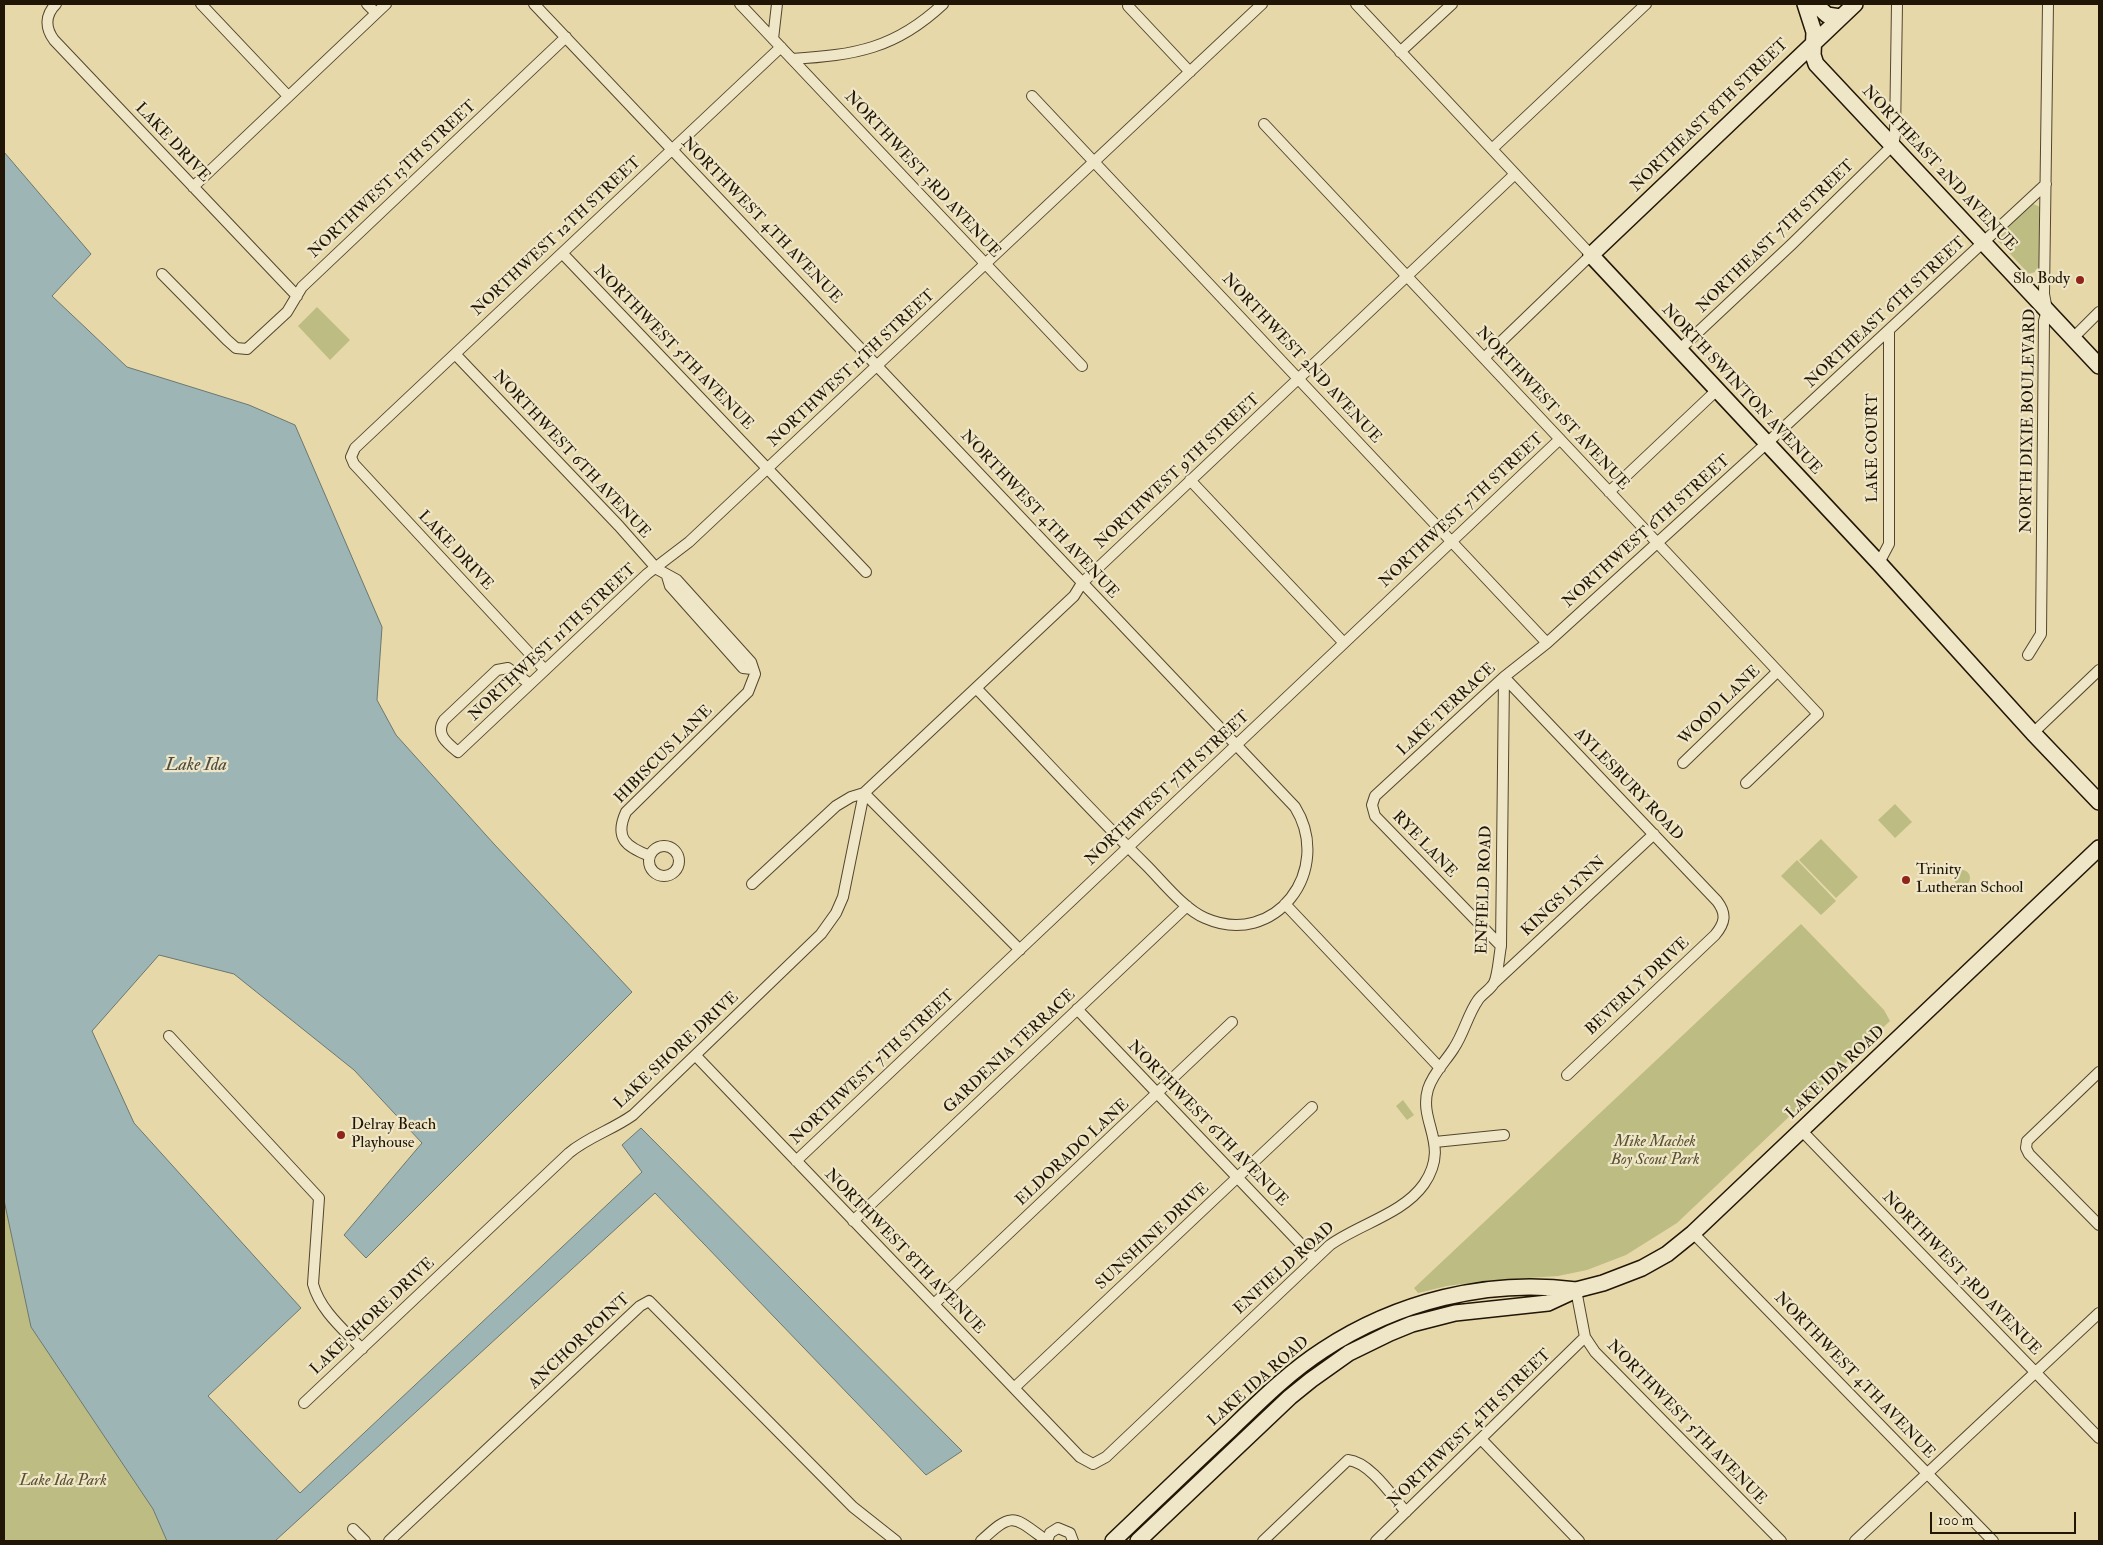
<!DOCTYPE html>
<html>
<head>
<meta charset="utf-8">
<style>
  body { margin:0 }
  #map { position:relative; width:2103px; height:1545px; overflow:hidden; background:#e6d8a9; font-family:"IM FELL Double Pica",serif }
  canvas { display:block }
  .frame { position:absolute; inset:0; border:5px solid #211505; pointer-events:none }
  .scale { position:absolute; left:1930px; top:1512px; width:146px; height:22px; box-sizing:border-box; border:2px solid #211505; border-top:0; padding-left:6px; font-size:15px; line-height:18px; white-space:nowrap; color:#211505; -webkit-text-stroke:4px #efe6c7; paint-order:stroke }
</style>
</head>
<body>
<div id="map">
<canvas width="2103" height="1545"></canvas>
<div class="frame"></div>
<div class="scale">100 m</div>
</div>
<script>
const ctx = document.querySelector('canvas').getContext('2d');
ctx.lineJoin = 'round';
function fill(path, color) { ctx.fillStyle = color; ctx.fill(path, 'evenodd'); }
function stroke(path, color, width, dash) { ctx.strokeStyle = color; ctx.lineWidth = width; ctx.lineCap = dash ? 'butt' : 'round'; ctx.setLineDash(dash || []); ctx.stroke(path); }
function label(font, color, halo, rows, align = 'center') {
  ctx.font = font + ' "IM FELL Double Pica",serif'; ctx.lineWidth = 4.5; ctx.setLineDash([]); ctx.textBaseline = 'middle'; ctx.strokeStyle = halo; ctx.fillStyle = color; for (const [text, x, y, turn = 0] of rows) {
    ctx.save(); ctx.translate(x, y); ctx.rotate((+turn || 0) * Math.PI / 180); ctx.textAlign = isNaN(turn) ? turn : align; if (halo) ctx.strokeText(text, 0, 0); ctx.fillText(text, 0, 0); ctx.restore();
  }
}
fill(new Path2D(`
  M2033,204L2040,207L2039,266L2035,272L2029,274L1998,241L2000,233Z
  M317,307L350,340L330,360L298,326Z
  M1895,804L1912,822L1895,838L1878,820Z
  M1821,839L1858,877L1836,898L1799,860Z
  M1797,860L1836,901L1821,915L1781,876Z
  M1954 878a8 8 0 1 1 16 0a8 8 0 1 1-16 0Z
  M1801,924L1884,1010L1890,1021L1677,1223L1626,1255L1587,1270L1558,1276L1484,1281L1447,1286L1418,1293L1414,1288Z
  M1403,1100L1414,1115L1407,1120L1396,1106Z
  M4,1200L31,1327L153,1509L167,1541H4Z`), '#bdbc83');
const water = new Path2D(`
  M4,152L91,254L52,296L127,367L249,405L295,425L382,627L377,700L396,735L494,844L632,992L366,1258L344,1235L422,1143L354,1070L234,974L159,955L92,1031L134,1123L301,1308L208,1396L300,1493L642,1172L622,1145L641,1128L962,1451L926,1475L655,1193L275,1541H167L153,1509L31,1327L4,1200Z`);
fill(water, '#9db6b5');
stroke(water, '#6b766f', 1);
const street = new Path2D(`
  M56,4C45,15 45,28 54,40L297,296
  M201,4L288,96
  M367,4L376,13
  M534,4L1295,807C1334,870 1275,949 1205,918C1184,909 1163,882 1146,865C1088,808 1033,747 976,688
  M740,4L1082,366
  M1356,4L1591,255L1484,358
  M1128,6L1190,72
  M773,39L777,4
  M1400,52L1452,4
  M792,59C855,55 895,49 943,4
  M1032,96L1547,643
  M1264,124L1818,714L1746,783
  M1492,149L1646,4
  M193,187L386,4
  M562,253L866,572
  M162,274L227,340L236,348L247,349L287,312L302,287L566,37
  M2073,338L2099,312
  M1679,350L1792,244L1893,145L1895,135L1897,4
  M455,354L619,526L657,569L677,580L751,662L755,674L748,692L626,812C614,838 626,847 650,856
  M1190,480L1344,643
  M1609,492L1717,390
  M1879,563L1889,544V331
  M667,576L670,586L743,668L752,669
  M2028,655L2041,634L2044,321L2047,310L2044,294L2048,4
  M545,670L354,464L351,457L355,448L781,47
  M1504,677L1717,901C1727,914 1725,923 1715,935L1567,1075
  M530,684L508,668L497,670L444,720C435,734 447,743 458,752L647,574L689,542L1262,4
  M2033,733L2099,670
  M1683,763L1777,672
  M864,793L1020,950
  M649 861a15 15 0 1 1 30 0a15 15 0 1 1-30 0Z
  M752,884L836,806L851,797L864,793L1074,596L1082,583L1515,174
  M1285,904L1440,1068
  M1501,946L1375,816L1372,805L1375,796L1504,677L1547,643L1767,443L2046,184
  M1494,983L1654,834
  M1077,1009L1315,1259
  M169,1036L319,1198L313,1284C320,1310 343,1329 362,1349
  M696,1056L1080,1457L1093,1464L1106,1457L1330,1245C1359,1224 1403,1214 1424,1184C1451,1144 1418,1123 1428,1089C1433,1073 1446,1061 1454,1048C1464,1033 1468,1014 1478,1000C1482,994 1490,990 1494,983C1498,975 1499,956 1501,946L1504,677
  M2099,1072L2027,1141L2026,1148L2029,1154L2099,1225
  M1801,1130L2099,1438
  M1435,1142L1504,1135
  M796,1161L1560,439
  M853,1221L1187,906
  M1693,1233L1993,1541
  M1576,1290L1585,1337L1595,1352L1781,1541
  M934,1304L1232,1022
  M1014,1388L1312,1107
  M304,1403L569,1153C588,1137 612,1130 633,1115L821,934L836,913L843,897L864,793
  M1481,1439L1579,1541
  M353,1529L365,1541
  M389,1541L640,1306L649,1301L853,1507L896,1541
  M981,1541C1013,1511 1013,1516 1047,1541
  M1047,1541L1050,1533L1058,1528L1070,1533L1073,1541
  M1263,1541L1348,1460C1370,1462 1392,1496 1406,1512
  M1376,1541L1585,1337
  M1855,1541L2099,1313`);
const secondary = new Path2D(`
  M1805,4L1814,32L1813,55L1816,64L2099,366
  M1815,4L1827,15L1840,17
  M1855,4L1591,255L1879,563L2033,733L2099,802
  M1113,1541C1152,1504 1191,1466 1231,1429C1260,1401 1289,1372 1323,1350C1396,1302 1488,1278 1576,1290
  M1138,1541L1290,1397L1311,1380L1349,1353L1390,1333L1412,1324L1455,1313L1548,1303L1576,1290L1603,1283L1642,1268L1667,1254L1693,1233L2099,848`);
stroke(street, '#52462e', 12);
stroke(secondary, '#211505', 18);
stroke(street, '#efe6c7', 10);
stroke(secondary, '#efe6c7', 15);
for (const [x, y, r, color] of [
  [2080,280,5,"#8f2418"],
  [1906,880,5,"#8f2418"],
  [341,1135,5,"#8f2418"]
]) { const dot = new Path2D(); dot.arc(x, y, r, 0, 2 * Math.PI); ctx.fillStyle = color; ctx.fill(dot); stroke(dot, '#efe6c7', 2); }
label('16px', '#211505', '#efe6c7', [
  ["NORTHEAST 8TH STREET",1710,116,-44],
  ["LAKE DRIVE",172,143,47],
  ["NORTHEAST 2ND AVENUE",1939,169,47],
  ["NORTHWEST 3RD AVENUE",922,175,47],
  ["NORTHWEST 13TH STREET",393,180,-43],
  ["NORTHWEST 4TH AVENUE",761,221,46],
  ["NORTHWEST 12TH STREET",557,237,-43],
  ["NORTHEAST 7TH STREET",1776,237,-44],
  ["NORTHEAST 6TH STREET",1886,313,-43],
  ["NORTHWEST 5TH AVENUE",673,348,46],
  ["NORTHWEST 2ND AVENUE",1301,359,47],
  ["NORTHWEST 11TH STREET",852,369,-43],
  ["NORTH SWINTON AVENUE",1741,390,47],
  ["NORTHWEST 1ST AVENUE",1552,409,47],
  ["NORTH DIXIE BOULEVARD",2029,421,-89],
  ["LAKE COURT",1874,448,-90],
  ["NORTHWEST 6TH AVENUE",571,455,47],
  ["NORTHWEST 9TH STREET",1178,472,-43],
  ["NORTHWEST 7TH STREET",1462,511,-43],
  ["NORTHWEST 4TH AVENUE",1039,515,47],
  ["NORTHWEST 6TH STREET",1647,532,-42],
  ["LAKE DRIVE",455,551,47],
  ["NORTHWEST 11TH STREET",553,643,-43],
  ["WOOD LANE",1720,706,-44],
  ["LAKE TERRACE",1447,710,-43],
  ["HIBISCUS LANE",664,755,-45],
  ["AYLESBURY ROAD",1628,785,46],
  ["NORTHWEST 7TH STREET",1168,789,-43],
  ["RYE LANE",1424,845,46],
  ["ENFIELD ROAD",1485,890,-88],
  ["KINGS LYNN",1564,897,-43],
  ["BEVERLY DRIVE",1638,987,-43],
  ["LAKE SHORE DRIVE",677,1051,-43],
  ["GARDENIA TERRACE",1010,1052,-43],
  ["NORTHWEST 7TH STREET",873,1068,-43],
  ["LAKE IDA ROAD",1836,1073,-43],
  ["NORTHWEST 6TH AVENUE",1207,1124,46],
  ["ELDORADO LANE",1073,1153,-43],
  ["SUNSHINE DRIVE",1153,1237,-43],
  ["NORTHWEST 8TH AVENUE",904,1252,46],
  ["ENFIELD ROAD",1285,1269,-42],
  ["NORTHWEST 3RD AVENUE",1961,1274,46],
  ["LAKE SHORE DRIVE",373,1317,-43],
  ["ANCHOR POINT",580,1342,-43],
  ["NORTHWEST 4TH AVENUE",1854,1376,46],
  ["LAKE IDA ROAD",1259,1382,-41],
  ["NORTHWEST 5TH AVENUE",1686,1423,46],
  ["NORTHWEST 4TH STREET",1470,1429,-44]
]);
label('16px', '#211505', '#efe6c7', [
  ["Slo Body",2070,280,"right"],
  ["Trinity",1916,871],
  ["Lutheran School",1916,889],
  ["Delray Beach",351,1126],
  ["Playhouse",351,1144]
], 'left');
label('italic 16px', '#584f31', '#efe6c7', [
  ["Mike Machek",1655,1143],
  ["Boy Scout Park",1655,1161],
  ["Lake Ida Park",63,1482]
]);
label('italic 18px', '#4c4d43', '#efe6c7', [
  ["Lake Ida",196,766]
]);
</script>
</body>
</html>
